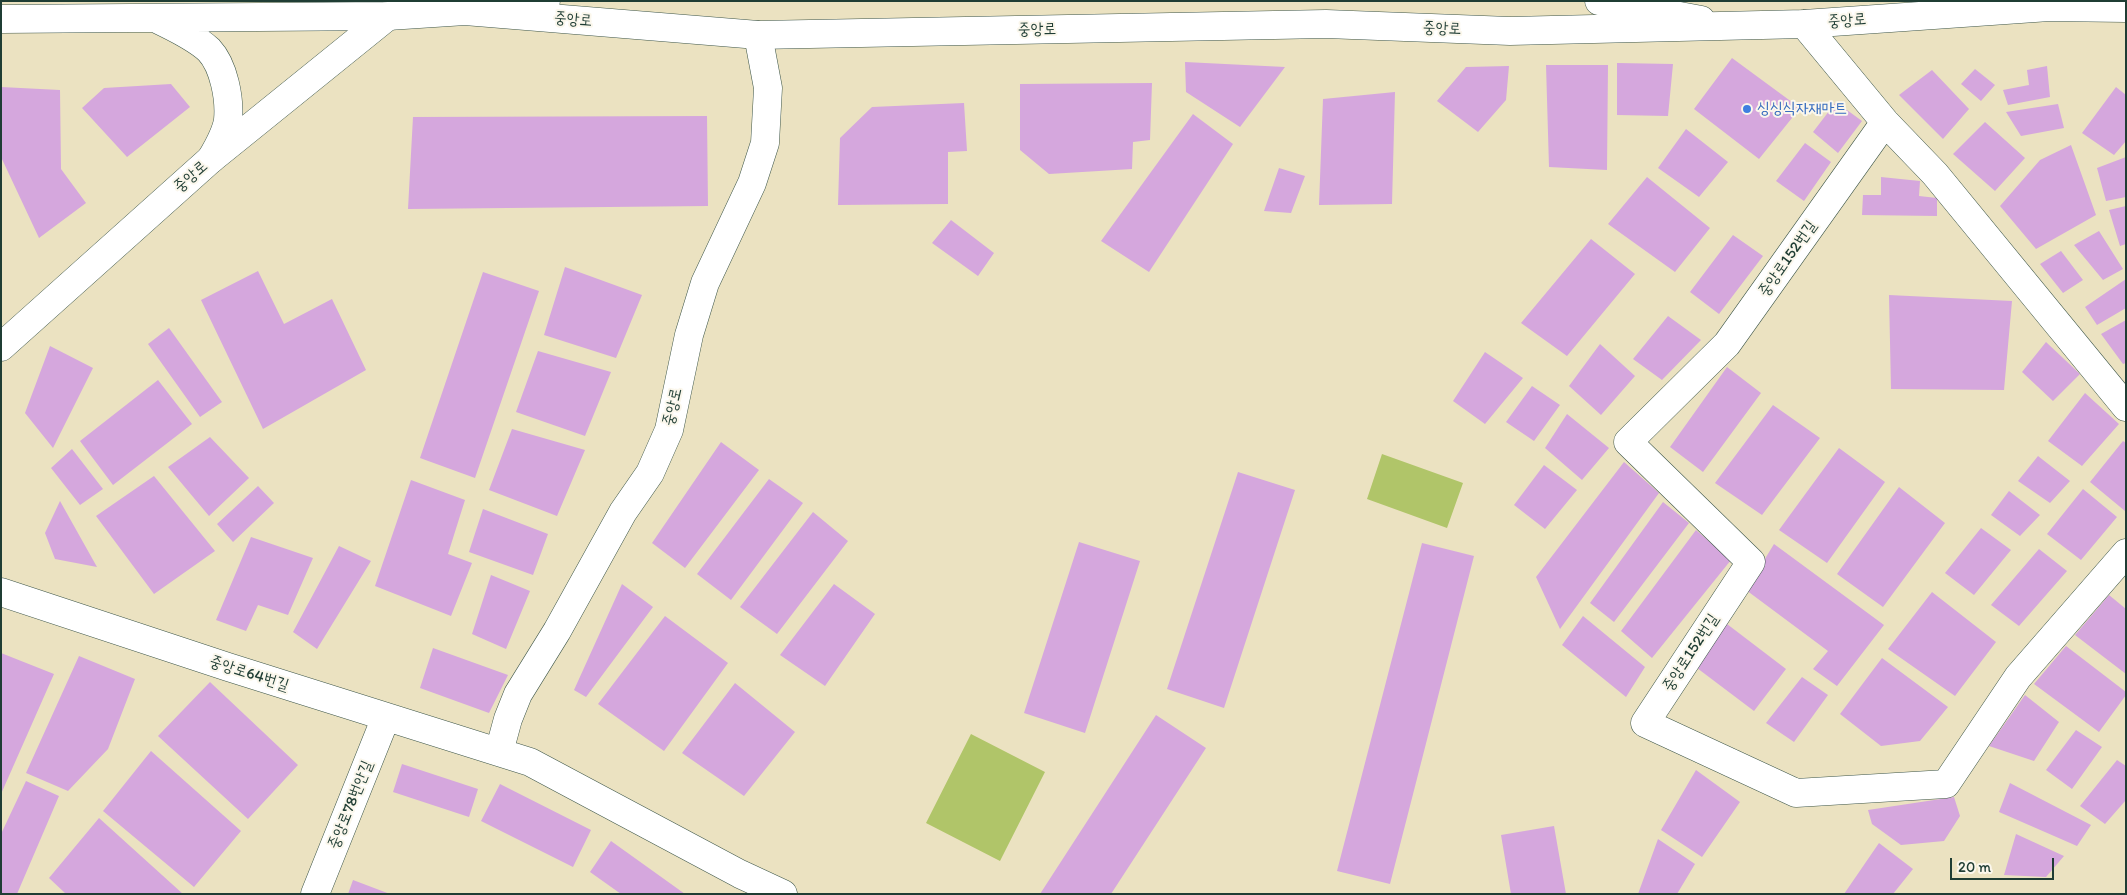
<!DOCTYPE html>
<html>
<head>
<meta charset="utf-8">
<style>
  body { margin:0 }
  #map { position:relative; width:2127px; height:895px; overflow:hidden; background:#ebe2c1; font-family:Itim,sans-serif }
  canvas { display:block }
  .frame { position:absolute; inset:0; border:2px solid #1f3d34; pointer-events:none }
  .scale { position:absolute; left:1950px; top:858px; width:104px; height:22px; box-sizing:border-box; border:2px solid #1f3d34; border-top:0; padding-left:6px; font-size:15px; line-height:18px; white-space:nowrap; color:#1f3d34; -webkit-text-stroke:4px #fbf7ec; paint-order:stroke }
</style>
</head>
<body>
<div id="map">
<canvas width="2127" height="895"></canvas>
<div class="frame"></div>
<div class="scale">20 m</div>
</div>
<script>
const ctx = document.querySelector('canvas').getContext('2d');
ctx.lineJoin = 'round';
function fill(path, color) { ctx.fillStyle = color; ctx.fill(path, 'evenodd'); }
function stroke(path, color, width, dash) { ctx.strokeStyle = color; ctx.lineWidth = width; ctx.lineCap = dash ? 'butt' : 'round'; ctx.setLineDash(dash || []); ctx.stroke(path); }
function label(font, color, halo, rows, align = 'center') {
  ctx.font = font + ' Itim,"Poor Story",sans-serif'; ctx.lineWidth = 4; ctx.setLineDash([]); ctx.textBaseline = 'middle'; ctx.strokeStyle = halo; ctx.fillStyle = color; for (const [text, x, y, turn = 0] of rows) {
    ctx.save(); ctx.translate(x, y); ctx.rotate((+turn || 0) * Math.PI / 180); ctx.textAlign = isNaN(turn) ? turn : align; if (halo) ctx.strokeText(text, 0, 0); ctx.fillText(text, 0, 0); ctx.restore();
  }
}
fill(new Path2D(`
  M1382,454L1463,483L1447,528L1367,499Z
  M971,734L1045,772L1000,861L926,823Z`), '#b0c569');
fill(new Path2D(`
  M1732,58L1800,108L1759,159L1694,109Z
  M1185,62L1285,67L1240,127L1186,92Z
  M1617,63L1673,64L1668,116L1617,115Z
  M1546,65H1608L1607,170L1549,167Z
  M1509,66L1506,100L1478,132L1437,101L1466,67Z
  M2047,66L2050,97L2008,105L2003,90L2029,85L2027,70Z
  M1975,69L1995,85L1981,101L1961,84Z
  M1932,70L1969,109L1943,139L1899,95Z
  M1152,83L1150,140L1133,142L1132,169L1049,174L1020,150V84Z
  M171,84L190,107L127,157L82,108L104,88Z
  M1,87L60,90L61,169L86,203L39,238L1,157Z
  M2116,87L2126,95V141L2114,155L2082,133Z
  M1395,92L1392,204L1319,205L1323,99Z
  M1836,102L1862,121L1838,153L1813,132Z
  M964,103L967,151L948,152V204L838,205L840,138L872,107Z
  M2058,104L2064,128L2021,136L2006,112Z
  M1193,114L1233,144L1149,272L1101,241Z
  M707,116L708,206L408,209L413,117Z
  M1985,122L2025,158L1995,191L1953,154Z
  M1686,129L1728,162L1699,197L1658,168Z
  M1805,143L1831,162L1804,201L1776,181Z
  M2071,145L2096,215L2036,249L2000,206L2040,160Z
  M2126,157V197L2106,201L2097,168Z
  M1279,168L1305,176L1291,213L1264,211Z
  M1647,177L1710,228L1675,272L1608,224Z
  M1881,177L1920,181L1919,196L1937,198V216L1862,215L1863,195H1881Z
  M2126,206V244L2120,246L2109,210Z
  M951,220L994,253L978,276L932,243Z
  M2099,231L2123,269L2103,280L2074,245Z
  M1733,235L1763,256L1719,314L1690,292Z
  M1591,239L1635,274L1567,356L1521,323Z
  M2061,251L2083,280L2063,293L2040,264Z
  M565,267L642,295L616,358L544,335Z
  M258,271L284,324L332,299L366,370L263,429L201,300Z
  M483,272L539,291L475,478L420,458Z
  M2126,279V308L2097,325L2085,307Z
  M1889,295L2012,301L2004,390L1891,389Z
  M1668,316L1701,340L1662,380L1633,359Z
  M2126,320V363L2123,364L2101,334Z
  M169,328L222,402L200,417L148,344Z
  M2046,342L2080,374L2053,401L2022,372Z
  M1600,344L1635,376L1601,415L1569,386Z
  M50,346L93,368L53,448L25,413Z
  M538,351L611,372L585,436L516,412Z
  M1485,352L1523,378L1485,424L1453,401Z
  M1727,367L1761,393L1703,472L1670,447Z
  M158,380L192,424L113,485L80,441Z
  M1532,386L1560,405L1534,441L1506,422Z
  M2085,393L2119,424L2082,466L2048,441Z
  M1773,405L1820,438L1762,515L1715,483Z
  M1567,414L1609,448L1582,480L1545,448Z
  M512,429L585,450L557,516L489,490Z
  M210,437L249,478L209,516L168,467Z
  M2123,441L2126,443L2125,511L2090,482Z
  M721,442L759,470L685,568L652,543Z
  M1839,448L1885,482L1827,563L1779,530Z
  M72,449L103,489L80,505L51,468Z
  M2038,456L2070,481L2050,503L2018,481Z
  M1624,462L1659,493L1560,629L1536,577Z
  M1544,465L1577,490L1545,529L1514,505Z
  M1238,472L1295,490L1224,708L1167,689Z
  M154,476L215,551L154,594L96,516Z
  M769,479L803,503L731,600L697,574Z
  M411,480L465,500L448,554L472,563L451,616L375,586Z
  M258,486L274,503L233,542L217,524Z
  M1899,487L1945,523L1883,607L1837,574Z
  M2083,489L2117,517L2081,560L2047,534Z
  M2009,491L2040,515L2020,536L1991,515Z
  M60,501L97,567L55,559L45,533Z
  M1663,502L1689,523L1614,622L1590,603Z
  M483,509L548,534L533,575L469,552Z
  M813,512L848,541L777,634L740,607Z
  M1981,528L2011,550L1974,595L1945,573Z
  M1696,530L1731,560L1652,658L1621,631Z
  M251,537L313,558L288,615L258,605L246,631L216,620Z
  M1079,542L1140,561L1085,733L1024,713Z
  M1422,543L1474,556L1390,884L1337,871Z
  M1774,544L1884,625L1837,686L1813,669L1828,651L1746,590Z
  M339,546L371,561L317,649L293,632Z
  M2039,549L2067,571L2019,626L1991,605Z
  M491,575L530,591L506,649L472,634Z
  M622,584L653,607L586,697L574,690Z
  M834,584L875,614L825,686L780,655Z
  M1932,592L1996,642L1955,696L1888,649Z
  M2109,595L2126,609V674L2075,635Z
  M665,616L728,663L664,751L598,704Z
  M1583,616L1645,667L1626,697L1562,645Z
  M1727,624L1786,669L1754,711L1697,668Z
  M2066,646L2126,692V695L2099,732L2034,684Z
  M433,648L508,675L489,713L420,688Z
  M1,653L54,674L1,794Z
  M79,656L135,679L108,749L68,791L26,773Z
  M1882,658L1948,707L1920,741L1881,746L1840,714Z
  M1802,677L1828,695L1794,742L1766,723Z
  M210,682L298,765L248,819L158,736Z
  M735,683L795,732L744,796L682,753Z
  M2025,695L2059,722L2034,761L1989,746Z
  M1156,715L1206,748L1111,894H1040Z
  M2076,730L2102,747L2072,789L2046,770Z
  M151,751L241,831L194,887L103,811Z
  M2117,760L2126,766V800L2105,824L2080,806Z
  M402,764L478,789L469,817L393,792Z
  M1696,770L1740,802L1702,857L1661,830Z
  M26,781L59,796L17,894H1V834Z
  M2010,783L2091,825L2077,846L1999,812Z
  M500,784L591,830L573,867L481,821Z
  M1954,797L1960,816L1944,841L1901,845L1872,824L1868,810Z
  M99,818L183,894H66L49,878Z
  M1554,826L1566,894H1511L1501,835Z
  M2016,834L2064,856L2046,877L2004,875Z
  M1658,839L1695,864L1677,894H1638Z
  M611,841L685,894H621L590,872Z
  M1879,843L1913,869L1893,894H1844Z
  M353,880L390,894H348Z`), '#d5a7dd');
const minor = new Path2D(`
  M1599,1L1701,20
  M496,7L546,1
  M1804,24L1885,122L1935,174L2126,407
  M1885,122L1727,344L1628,442L1751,562L1645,723L1796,793L1946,784L2018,677L2126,553
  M1,347L211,159L388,16
  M1,592L228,667L530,762L740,874L783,894
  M499,752L508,719L518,694L557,631L623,512L650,473L669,430L689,335L705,283L752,183L765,143L768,88L758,35
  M315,894L386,717`);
const major = new Path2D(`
  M1,19L388,16L465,11L758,35L1326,24L1510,31L1804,24L2049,7L2126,8
  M159,20C175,28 195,37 209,50C224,66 230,99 228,120C226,134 218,147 211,159`);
stroke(minor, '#3e5649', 29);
stroke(major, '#3e5649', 29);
stroke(minor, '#fff', 28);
stroke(major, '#fff', 28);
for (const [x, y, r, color] of [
  [1747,109,5,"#3f7fe0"]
]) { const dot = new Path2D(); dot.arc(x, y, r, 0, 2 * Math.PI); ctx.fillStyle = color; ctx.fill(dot); stroke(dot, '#fbf7ec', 2); }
label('16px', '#1f3d34', '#fbf7ec', [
  ["중앙로",573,20,5],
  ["중앙로",1847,21,-4],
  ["중앙로",1442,29,2],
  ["중앙로",1037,30,-1],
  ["중앙로",191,177,-41],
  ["중앙로152번길",1788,259,-55],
  ["중앙로",673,407,-77],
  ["중앙로152번길",1691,653,-57],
  ["중앙로64번길",249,674,18],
  ["중앙로78번안길",351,805,-68]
]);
label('16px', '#366cbe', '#fbf7ec', [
  ["싱싱식자재마트",1757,109]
], 'left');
</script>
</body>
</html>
